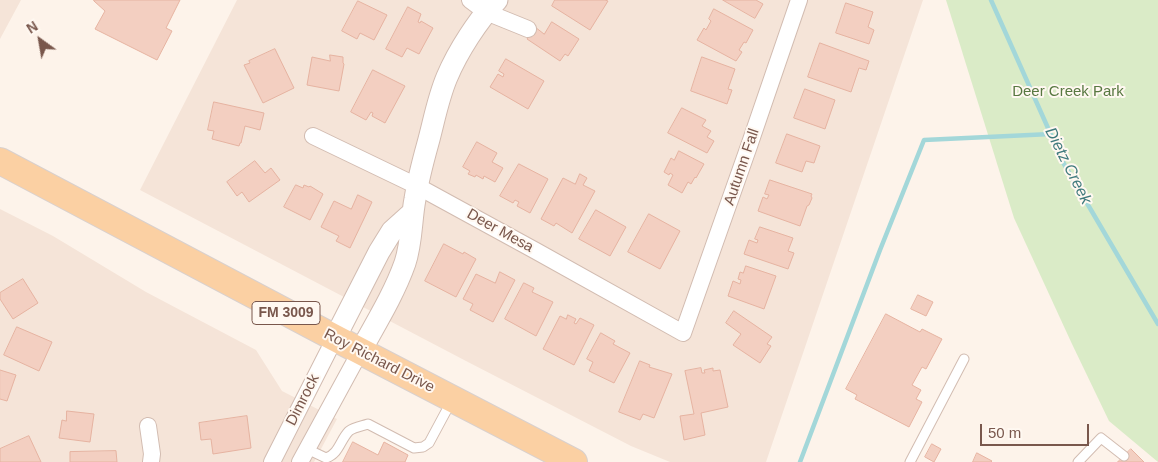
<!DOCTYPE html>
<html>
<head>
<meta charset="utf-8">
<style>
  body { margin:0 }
  #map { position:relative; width:1158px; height:462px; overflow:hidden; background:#fdf3ea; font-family:Helvetica,sans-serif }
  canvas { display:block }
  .north { position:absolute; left:15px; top:15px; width:50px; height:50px; -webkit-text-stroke:4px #fff8f1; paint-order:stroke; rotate:328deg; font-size:14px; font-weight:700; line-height:20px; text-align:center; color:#79574c }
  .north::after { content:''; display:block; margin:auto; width:18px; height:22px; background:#79574c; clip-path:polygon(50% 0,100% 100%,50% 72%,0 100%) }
  .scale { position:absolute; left:980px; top:424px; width:109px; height:22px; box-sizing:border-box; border:2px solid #79574c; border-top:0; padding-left:6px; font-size:15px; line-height:18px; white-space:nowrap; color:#79574c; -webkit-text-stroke:4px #fff8f1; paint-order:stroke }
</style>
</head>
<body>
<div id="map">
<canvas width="1158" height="462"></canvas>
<div class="north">N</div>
<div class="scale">50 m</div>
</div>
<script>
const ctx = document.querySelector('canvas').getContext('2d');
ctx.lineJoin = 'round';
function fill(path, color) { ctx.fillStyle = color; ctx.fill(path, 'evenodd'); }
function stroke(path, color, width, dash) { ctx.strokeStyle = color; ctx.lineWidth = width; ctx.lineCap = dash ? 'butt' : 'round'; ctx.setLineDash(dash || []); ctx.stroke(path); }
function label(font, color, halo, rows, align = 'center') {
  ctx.font = font + ' Helvetica,sans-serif'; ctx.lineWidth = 4; ctx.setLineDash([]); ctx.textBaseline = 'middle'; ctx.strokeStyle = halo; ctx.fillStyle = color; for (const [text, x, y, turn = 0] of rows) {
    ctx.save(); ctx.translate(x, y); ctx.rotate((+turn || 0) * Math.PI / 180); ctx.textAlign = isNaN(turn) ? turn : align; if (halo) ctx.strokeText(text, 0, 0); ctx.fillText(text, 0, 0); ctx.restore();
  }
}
fill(new Path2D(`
  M0,0H21L0,39Z
  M237,0H923L766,462H670L631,446L466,361L140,190Z
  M0,209L53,236L146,292L256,350L282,391L337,419L314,462H0Z`), '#f5e4d8');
fill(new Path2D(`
  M946,0H1158V462L1109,421L1072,344L1014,218Z`), '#daebc7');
stroke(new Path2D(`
  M991,0L1064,164L1158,324
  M800,462L880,250L924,140L1051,134`), '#a3d7d9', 4.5);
const building = new Path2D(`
  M94,0H180L166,28L172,31L157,60L95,29L105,11L94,1Z
  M555,0H605L608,1L590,30L552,6Z
  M723,0H756L763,4L755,18Z
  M358,1L387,15L374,40L360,33L357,39L342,31Z
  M846,3L873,12L868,27L874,30L869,44L836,33Z
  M408,7L421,14L418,22L420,23L421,21L433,28L419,54L407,48L402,57L386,49Z
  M714,9L753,30L746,43L744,42L739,50L742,52L736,61L697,40L704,28L706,30L711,21L709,19Z
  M552,22L579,39L568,56L565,54L560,61L527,39L535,27L544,34Z
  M820,43L869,61L866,70L859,68L851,92L808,77Z
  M275,49L294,88L263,103L244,65L250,63L249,61Z
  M330,55L343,57V63L344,64L339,91L307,85L312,57L330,61Z
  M702,57L735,69L728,89L732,90L727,104L691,91Z
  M506,59L544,81L528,109L490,87L498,74L503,77L504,74L499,71Z
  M373,70L405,86L385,123L372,116L373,113L371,112L366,120L351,112Z
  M805,89L835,100L825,129L794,118Z
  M214,102L264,113L260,130L245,126L241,143H240L239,146L212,139L214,131L208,130Z
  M682,108L706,120L702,126L711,131L707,137L714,141L707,153L668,133Z
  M787,134L820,146L814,163L806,161L802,172L776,163Z
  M477,142L497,153L492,162L503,168L495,182L484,176L483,179L476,175L475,177L468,174L470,171L463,167Z
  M679,151L704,164L696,178L695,177L691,184L688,182L682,193L668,185L673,175L670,173L669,175L664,172L671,158L674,160Z
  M255,161L265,173L271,168L280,180L249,202L242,192L237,196L227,182Z
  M519,164L548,179L530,213L517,206L519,202L515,200L513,203L500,196Z
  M580,174L587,178L583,185L595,191L572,233L556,223L554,226L541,219L563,178L575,184Z
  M770,180L812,194L811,196L812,198L809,205L807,206L800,226L758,211L763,197L767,199L769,195L765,194Z
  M296,185L303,188L304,185L309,187L310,186L323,194L310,220L284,207Z
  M358,195L372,202L350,248L336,241L339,236L321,227L334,201L351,209Z
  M596,210L626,227L610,256L579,239Z
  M649,214L680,231L660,269L628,252Z
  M760,227L793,238L788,251L794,253L788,269L744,254L749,240L757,243L758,240L755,239Z
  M444,244L463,254L464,252L476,259L456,297L425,281Z
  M746,266L776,276L764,309L728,296L733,281L740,284L741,280L738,279L740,272L743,273Z
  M500,272L515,280L493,322L470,310L473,304L463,299L476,274L495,283Z
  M23,279L38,303L13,319L0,299V293Z
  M524,283L534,288L532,292L553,302L536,336L505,319Z
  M918,295L933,302L926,316L911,309Z
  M734,311L772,337L767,344L771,346L760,363L733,345L741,334L726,323Z
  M886,314L920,332L922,329L942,339L926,369L922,367L912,385L921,390L916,399L922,402L909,427L855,399L857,395L846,389Z
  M568,315L576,319L574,323L576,324L580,318L594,325L574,365L543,349L560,316L566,319Z
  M17,327L52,342L39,371L4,355Z
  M601,333L615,341L613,344L630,353L614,383L589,371L593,362L587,359Z
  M640,361L650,365L649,367L672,374L654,418L643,414L640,420L619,412Z
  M701,368L702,373H705L704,370L713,368V371L720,370L728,407L701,413L705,435L684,440L680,416L694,414L685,371Z
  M0,370L16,375L7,401L0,399Z
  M67,411L94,414L90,442L59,438L62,420L66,421Z
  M247,416L251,448L213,454L211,439L201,440L199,423Z
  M29,436L41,462H0V449Z
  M353,442L378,455L384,442L408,455L405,462H343Z
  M932,444L941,449L934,462L925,457Z
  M1131,449L1144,462H1118Z
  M116,451L117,462H70V452Z
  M977,453L992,461L991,462H973Z`);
fill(building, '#f3cfc1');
stroke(building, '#e6b3a1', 1);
const service = new Path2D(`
  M307,449L326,458C339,454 340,440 349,431C354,427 362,426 368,424L414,448L423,447L429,443L451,402
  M910,462L964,359
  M1078,462L1101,438L1124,456`);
const minor = new Path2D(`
  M470,0L486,12L528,29
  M313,136L417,186L536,251L683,333L749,146L799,0
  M148,426L152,454L151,462
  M272,462L335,338
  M300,462L360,352`);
const tertiary = new Path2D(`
  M335,338L379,252L392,231L412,213
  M360,352C376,323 394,294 405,263C412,242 411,220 415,199C418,180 423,161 428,143C434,121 438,98 447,77C458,51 478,20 497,0`);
const primary = new Path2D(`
  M0,161L335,338L574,462`);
stroke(service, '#d2bcb1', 11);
stroke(minor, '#d2bcb1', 18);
stroke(tertiary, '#d2bcb1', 23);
stroke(primary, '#d9d0cd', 28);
stroke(service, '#fff', 9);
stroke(minor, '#fff', 16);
stroke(tertiary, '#fff', 21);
stroke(primary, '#fbd0a3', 26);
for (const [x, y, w] of [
  [286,313,68]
]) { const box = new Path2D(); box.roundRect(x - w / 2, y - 11.5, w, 23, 4); ctx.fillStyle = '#fff8f1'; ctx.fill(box); stroke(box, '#79574c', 1); }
label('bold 14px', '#79574c', null, [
  ["FM 3009",286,313]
]);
label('15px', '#587841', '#fff8f1', [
  ["Deer Creek Park",1068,92]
]);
label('15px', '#79574c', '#fff8f1', [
  ["Autumn Fall",742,167,-71],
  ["Deer Mesa",500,231,29],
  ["Roy Richard Drive",379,361,27],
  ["Dimrock",303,400,-63]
]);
label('italic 16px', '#3f7a7d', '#fff8f1', [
  ["Dietz Creek",1068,166,63]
]);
</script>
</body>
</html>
